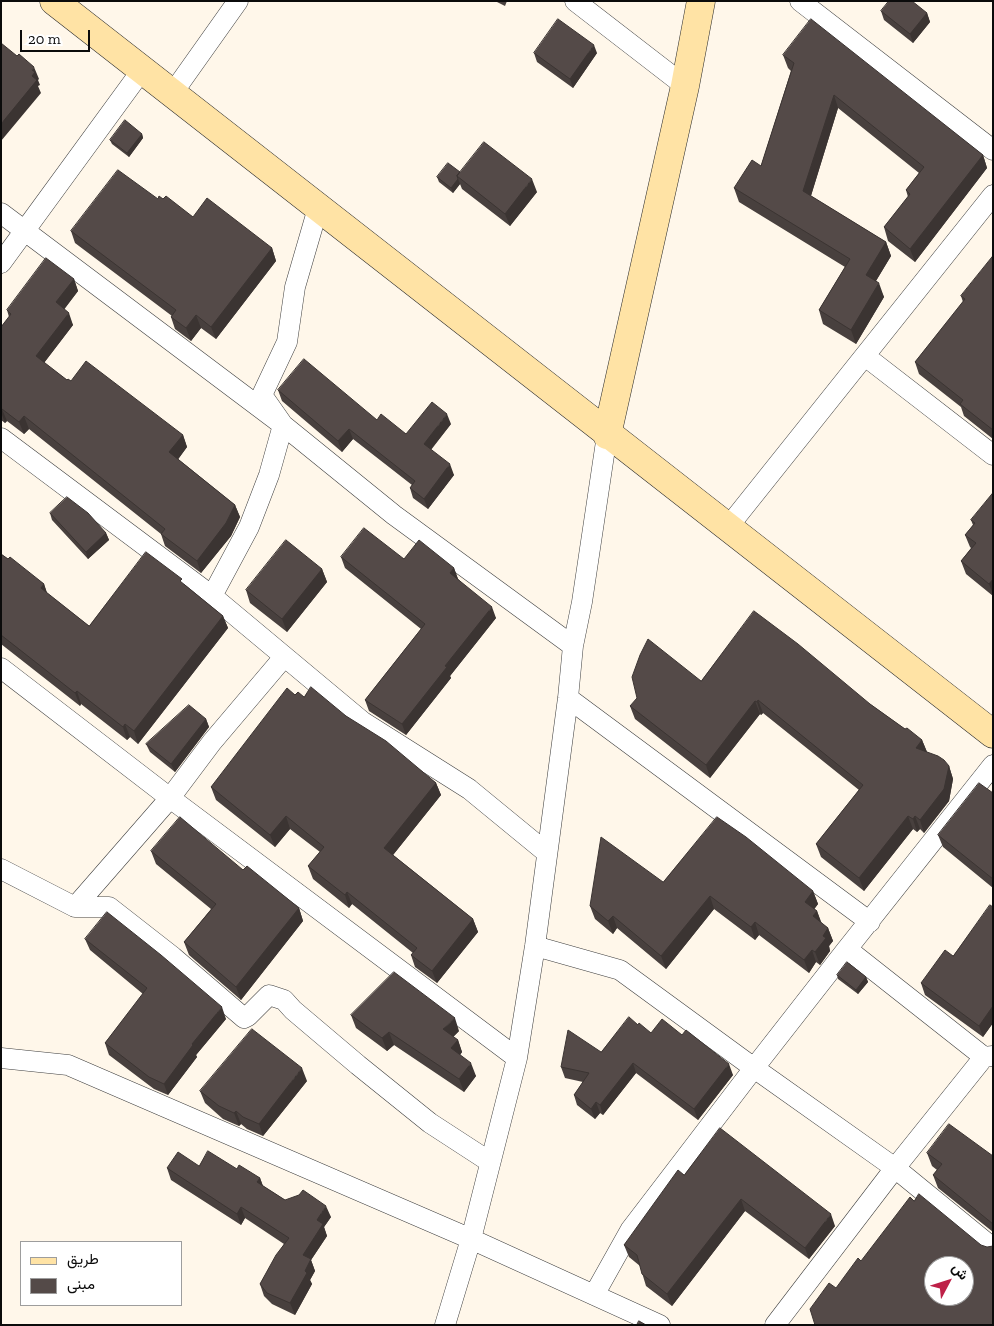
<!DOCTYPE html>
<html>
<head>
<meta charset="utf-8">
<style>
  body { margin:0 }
  #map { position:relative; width:994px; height:1326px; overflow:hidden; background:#fff7ea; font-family:"Zilla Slab",Vazirmatn,serif }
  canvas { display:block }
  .frame { position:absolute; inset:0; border:2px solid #0b0b0b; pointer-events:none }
  .legend { position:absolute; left:20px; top:1241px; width:162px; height:65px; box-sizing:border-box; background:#fff; border:1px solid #9d9d9d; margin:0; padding:6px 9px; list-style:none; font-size:15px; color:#0b0b0b }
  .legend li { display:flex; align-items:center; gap:10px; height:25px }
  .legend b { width:25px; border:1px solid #9d9d9d }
  .north { position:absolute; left:924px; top:1256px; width:50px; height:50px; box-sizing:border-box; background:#fff; border:1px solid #9d9d9d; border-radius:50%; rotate:50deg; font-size:14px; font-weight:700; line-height:20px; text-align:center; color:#0b0b0b }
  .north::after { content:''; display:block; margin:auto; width:18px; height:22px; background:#be2148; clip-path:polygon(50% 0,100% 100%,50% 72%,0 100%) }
  .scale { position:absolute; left:20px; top:30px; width:70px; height:22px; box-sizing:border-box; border:2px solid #0b0b0b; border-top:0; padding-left:6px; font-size:15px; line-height:18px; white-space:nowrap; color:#0b0b0b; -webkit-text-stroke:4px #fff; paint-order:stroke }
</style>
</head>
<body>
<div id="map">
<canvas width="994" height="1326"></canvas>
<div class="frame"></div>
<ul class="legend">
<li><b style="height:6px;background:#ffe3a5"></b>طريق</li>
<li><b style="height:14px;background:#544a48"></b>مبنى</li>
</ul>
<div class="north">ش</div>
<div class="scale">20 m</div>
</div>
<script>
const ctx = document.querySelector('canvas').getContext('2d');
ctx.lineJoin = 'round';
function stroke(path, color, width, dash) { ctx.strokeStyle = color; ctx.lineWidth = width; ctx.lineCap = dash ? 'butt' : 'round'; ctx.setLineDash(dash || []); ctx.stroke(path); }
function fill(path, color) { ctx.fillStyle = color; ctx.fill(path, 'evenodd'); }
const street = new Path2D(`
  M575,1L685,86
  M800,1L993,150
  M172,94L238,1
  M1,213L283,425L394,515L573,646
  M1,263L142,70
  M865,356L993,455
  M1,438L212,596L363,722L469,789L547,853
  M728,527L993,195
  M212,596L249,527L269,475L283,425L262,395L287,342L295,287L318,208
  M1,668L170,798L517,1058
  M568,698L870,922
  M993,765L847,949L984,1057L993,1056
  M1,869L75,907H109L173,957L244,1018L248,1016L269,995L284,1000L293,1010L358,1065L430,1123L490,1162
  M75,907L170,798L212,742L284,657
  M535,946L620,970L754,1068L895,1168L993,1248
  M1,1058L68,1065L471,1239L660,1325
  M594,1295L631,1229L754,1068L847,949
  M445,1325L471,1239L517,1058L535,946L568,698L573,646L582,602L607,435
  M775,1325L895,1168L984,1057`);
const secondary = new Path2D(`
  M54,1L993,734
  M607,435L685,86L701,1`);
stroke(street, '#3e3e3e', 21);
stroke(secondary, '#2d2d2d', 29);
stroke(street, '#fff', 20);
stroke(secondary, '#ffe3a5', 28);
fill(new Path2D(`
  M495,1H507L505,6Z
  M881,11L927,13L930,22L913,43L884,20Z
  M534,53H597L573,88L537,62Z
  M783,55L983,155L987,168L915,262L888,241L884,227L908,197L906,190L919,173L838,108L811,196L886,242L891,256L876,281L884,297L856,344L823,324L819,310L845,267L739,202L734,188L761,166L791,71L788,68Z
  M142,134L143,138L129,157L112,144L110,140Z
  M460,172L537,192L510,226L462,189L460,184L453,193L439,182L437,177Z
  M158,199H163L193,217L272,248L276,261L216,339L201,328L191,341L175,329L171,317L172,316L75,243L71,231Z
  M993,256V439L964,416L961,407L919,374L915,362L963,302L961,296Z
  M74,279L78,291L64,309L73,325L44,363L67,380L71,381L183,435L187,447L178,459L235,505L240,517L231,536L201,573L165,546L161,534L29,429L24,434L7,421L5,423L1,420V327L9,317L7,310Z
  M278,390L377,420L406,434L451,424L431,450L454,475L428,509L413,498L410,488L412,485L353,439L342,452L282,401Z
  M993,493V596L966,574L961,561L971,548L970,547L965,535L973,525L971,520Z
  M50,513L106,533L109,540L88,559L52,520Z
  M1,554L44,584L47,593L89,626L184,584L223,616L228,628L138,744L130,737L127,740L81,704L80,706L1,644Z
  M341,557L404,559L454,568L458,579L496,618L450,676L451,678L406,735L369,711L365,700L421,629L345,568Z
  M322,569L327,582L287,632L250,603L246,590Z
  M701,681L870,704L905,729L922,740L927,752L949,766L953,779L949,801L924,833L920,829L917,832L913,829L864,891L821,857L816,844L859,790L763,713L761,715L760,714L710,778L635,719L630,706Z
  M295,695L304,697L346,716L436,783L441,795L393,855L473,919L478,932L437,983L415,967L411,955L413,953L352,904L349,908L313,879L308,866L320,852L290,829L275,847L216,800L211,787Z
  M206,719L209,727L175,772L150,752L146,744Z
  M993,793V888L943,847L938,835Z
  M151,851L243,870L299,908L303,921L241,1000L189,955L184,942L211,909L156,864Z
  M663,882L813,891L818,904L814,909L817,911L821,923L828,928L833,941L829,946L830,951L820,965L816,962L809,973L759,935L755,940L714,909L666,969L617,928L613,934L595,919L590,906Z
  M993,907V1023L983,1037L925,995L921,983L953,956Z
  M85,939L226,1019L196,1055L197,1057L168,1095L154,1089L109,1055L105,1043L143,994L90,950Z
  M837,975L866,977L868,982L858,994L838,979Z
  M351,1015L459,1031L453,1037L458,1040L462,1052L460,1055L476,1076L464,1092L394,1045L387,1051L356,1028Z
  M638,1025L651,1033L682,1035L733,1075L698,1120L636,1073L603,1115L600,1113L595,1119L577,1105L574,1095L583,1082L565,1078L561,1067L601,1052Z
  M307,1081L263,1136L247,1129L241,1124L239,1126L223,1119L205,1103L200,1091Z
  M927,1153L993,1156V1232L938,1188L933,1175L937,1170L932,1166Z
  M199,1166L237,1169L260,1178L263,1186L285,1200L331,1217L324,1227L327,1236L311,1260L315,1271L310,1280L312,1284L295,1315L272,1304L264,1296L260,1284L284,1244L245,1218L241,1225L171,1180L167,1168Z
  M684,1175L835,1226L809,1259L745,1211L672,1306L646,1286L640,1266L629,1257L624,1245Z`), '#48403e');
fill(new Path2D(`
  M927,13L930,22L913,43L910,34Z
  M594,45L597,53L573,88L570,79Z
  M34,67L39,79L38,80L40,85L38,86L41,93L1,141V124Z
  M834,95L838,108L808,205L803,191Z
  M142,134L143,138L129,157L127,153Z
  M983,155L987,168L915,262L910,249Z
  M458,179L460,184L453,193L451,188Z
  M532,179L537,192L510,226L505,214Z
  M886,242L891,256L871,289L866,275Z
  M272,248L276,261L216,339L211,327Z
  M74,279L78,291L60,315L56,302Z
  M879,283L884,297L856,344L851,330Z
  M69,313L73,325L40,368L36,356Z
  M196,315L201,328L191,341L186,328Z
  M2,409L7,421L5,423L1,412Z
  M447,414L451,424L427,454L424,444Z
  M24,416L29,429L24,434L19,422Z
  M349,429L353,439L342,452L338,441Z
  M183,435L187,447L174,465L169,452Z
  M450,464L454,475L428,509L424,499Z
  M235,505L240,517L231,536L201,573L197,561Z
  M106,533L109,540L88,559L86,552Z
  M454,568L458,579L454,584L450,573Z
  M322,569L327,582L287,632L282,619Z
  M993,579V594L989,584Z
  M44,584L48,596L41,588Z
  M492,607L496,618L450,676L451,678L406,735L402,724L445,666Z
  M223,616L228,628L138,744L134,731Z
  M77,691L81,704L80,706L75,693Z
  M758,700L763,713L761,715L757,702Z
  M755,701L760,714L710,778L706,765Z
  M206,719L209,727L175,772L171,764Z
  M125,724L130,737L127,740L123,727Z
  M922,740L927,752L916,748Z
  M949,766L953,779L949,801L924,833L920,820Z
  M436,783L441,795L389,860L384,848Z
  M286,816L290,829L275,847L270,835Z
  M908,816L913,829L864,891L859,878Z
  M915,816L920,829L917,832L913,819Z
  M813,891L818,904L810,915L805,902Z
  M347,892L352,904L349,908L345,895Z
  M710,896L714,909L666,969L661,956Z
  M299,908L303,921L241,1000L236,987Z
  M817,911L822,924L813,916Z
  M613,916L617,928L613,934L608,921Z
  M473,919L478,932L437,983L432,971Z
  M755,922L759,935L755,940L751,927Z
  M828,928L833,941L829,946L830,951L820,965L815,952L823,936Z
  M812,950L816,962L809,973L804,960Z
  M866,977L868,982L858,994L856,990Z
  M993,1006V1023L983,1037L979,1026Z
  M222,1007L226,1019L196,1055L197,1057L168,1095L164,1084L192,1044Z
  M455,1018L459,1031L448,1042L443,1029Z
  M389,1032L394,1045L387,1051L382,1038Z
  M458,1040L462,1052L456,1061L451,1048Z
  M471,1063L476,1076L464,1092L459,1079Z
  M633,1063L636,1073L603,1115L600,1105Z
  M729,1064L733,1075L698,1120L694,1109Z
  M302,1068L307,1081L263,1136L259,1124Z
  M596,1102L600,1113L595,1119L591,1109Z
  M236,1111L241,1124L239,1126L234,1113Z
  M260,1178L264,1189L257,1182Z
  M741,1199L745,1211L672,1306L667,1294Z
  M326,1206L331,1217L324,1227L327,1236L311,1260L315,1271L310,1280L312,1284L295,1315L290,1303L305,1271L303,1255L317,1220Z
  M241,1207L245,1218L241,1225L237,1214Z
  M831,1214L835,1226L809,1259L805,1248Z`), '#3b3432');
const building = new Path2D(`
  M889,1H912L927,13L910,34L881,11Z
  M558,19L594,45L570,79L534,53Z
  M811,19L983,155L910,249L884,227L910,194L906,190L924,167L834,95L803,191L886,242L866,275L879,283L851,330L819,310L850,259L734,188L752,160L761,166L794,63L783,55Z
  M1,43L17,56L19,54L34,67L32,70L35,72L32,76L37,80L1,124Z
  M125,120L142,134L127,153L110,140Z
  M484,142L532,179L505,214L457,176Z
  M448,163L460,172L457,176L458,179L451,188L437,177Z
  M118,170L158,199L159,196L163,199L166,196L193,217L207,198L272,248L211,327L196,315L186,328L171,317L176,310L71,231Z
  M993,256V430L960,404L963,400L915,362L965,299L961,296Z
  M46,258L74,279L56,302L69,313L36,356L67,380L68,379L71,381L86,361L183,435L169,452L235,505L226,523L197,561L161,534L165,529L24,416L19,422L2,409L1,410V327L11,314L7,310Z
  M304,359L377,420L381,414L406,434L432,402L447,414L424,444L450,464L424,499L410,488L415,481L349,429L338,441L278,390Z
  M993,493V579L989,584L961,561L976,543L965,535L975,523L971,520Z
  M67,497L88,513L106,533L86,552L50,513Z
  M364,528L404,559L419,540L454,568L450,573L492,607L445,666L447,667L402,724L365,700L425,624L341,557Z
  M286,540L322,569L282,619L246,590Z
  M146,552L182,579L180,581L223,616L134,731L125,724L123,727L77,691L75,693L1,635V554L8,559L10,557L44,584L41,588L89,626Z
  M754,611L798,644L870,704L905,729L907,728L922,740L916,748L938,756L944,760L949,766L944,789L920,820L915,816L913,819L908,816L859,878L816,844L863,785L758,700L757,702L755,701L706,765L630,706L637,698L632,677L640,655L648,639L701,681Z
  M311,687L346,716L386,741L436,783L384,848L473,919L432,971L411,955L417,948L347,892L345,895L308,866L324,847L286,816L270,835L211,787L287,688L295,695L298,692L304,697Z
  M189,705L206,719L171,764L146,744Z
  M979,783L993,793V879L938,835Z
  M180,817L243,870L247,866L299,908L236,987L184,942L216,904L151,851Z
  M717,817L746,837L813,891L805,902L817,911L813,916L828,928L823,936L826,938L815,952L812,950L804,960L755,922L751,927L710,896L661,956L613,916L608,921L590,906L601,837L663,882Z
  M990,905L993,907V1006L979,1026L921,983L945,950L953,956Z
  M107,912L161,955L222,1007L192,1044L193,1045L164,1084L149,1077L105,1043L147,988L85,939Z
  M847,962L866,977L856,990L837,975Z
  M394,972L455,1018L443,1029L458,1040L451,1048L471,1063L459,1079L389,1032L382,1038L351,1015Z
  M629,1017L638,1025L639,1023L651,1033L662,1019L682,1035L686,1030L729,1064L694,1109L633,1063L600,1105L596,1102L591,1109L574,1095L589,1073L561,1067L568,1030L601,1052Z
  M252,1029L302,1068L259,1124L243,1117L236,1111L234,1113L219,1106L200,1091Z
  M949,1124L993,1156V1224L933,1175L942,1164L927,1153Z
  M720,1128L831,1214L805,1248L741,1199L667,1294L642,1274L637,1255L624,1245L678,1170L684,1175Z
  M208,1151L237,1169L239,1165L260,1178L257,1182L285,1200L299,1195L303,1190L326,1206L317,1220L323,1224L303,1255L311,1259L305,1271L307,1273L290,1303L267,1293L260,1284L276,1255L289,1238L241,1207L237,1214L167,1168L178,1152L199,1166Z
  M919,1194L981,1245L987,1247L993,1246V1325H815L810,1309L829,1283L836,1288L858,1258L861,1261L910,1197L914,1201ZM934,1266H964V1296H934Z
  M639,1321L646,1325H637Z`);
fill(building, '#544a48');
stroke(building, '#3b3432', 1);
</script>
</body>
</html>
